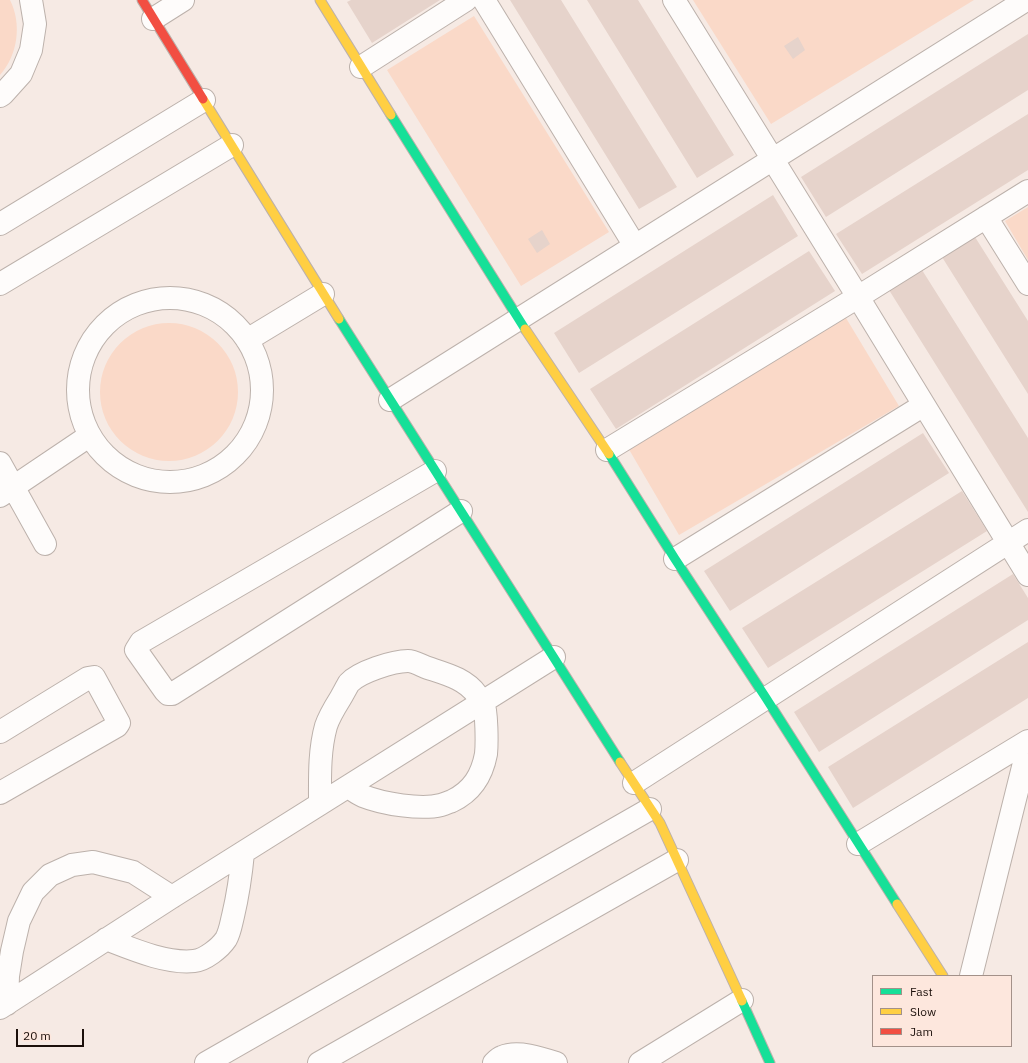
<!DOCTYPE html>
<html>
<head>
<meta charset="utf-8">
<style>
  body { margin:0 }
  #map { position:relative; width:1028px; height:1063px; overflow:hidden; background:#f6eae4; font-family:"IBM Plex Sans",sans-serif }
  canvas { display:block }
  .legend { position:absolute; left:872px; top:975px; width:140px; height:72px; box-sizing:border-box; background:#fde7dd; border:1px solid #a39189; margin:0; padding:5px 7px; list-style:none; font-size:12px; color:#1c100b }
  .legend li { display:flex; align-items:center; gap:8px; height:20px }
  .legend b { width:20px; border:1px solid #a39189 }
  .scale { position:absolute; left:16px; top:1029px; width:68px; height:18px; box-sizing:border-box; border:2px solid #1c100b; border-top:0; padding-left:5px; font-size:12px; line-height:14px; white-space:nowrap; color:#1c100b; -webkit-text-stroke:3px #fde7dd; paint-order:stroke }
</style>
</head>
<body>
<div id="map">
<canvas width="1028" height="1063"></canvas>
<ul class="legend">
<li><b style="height:5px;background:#16e098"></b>Fast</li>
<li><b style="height:5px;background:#ffcf43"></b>Slow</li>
<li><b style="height:5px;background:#f24e42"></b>Jam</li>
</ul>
<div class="scale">20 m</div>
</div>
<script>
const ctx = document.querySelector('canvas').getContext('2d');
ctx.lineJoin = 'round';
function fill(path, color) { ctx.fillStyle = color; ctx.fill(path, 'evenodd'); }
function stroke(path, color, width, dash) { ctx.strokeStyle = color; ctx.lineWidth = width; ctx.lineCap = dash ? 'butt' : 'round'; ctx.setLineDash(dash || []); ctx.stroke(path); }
fill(new Path2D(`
  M0,0H10C22,24 18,55 0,75Z
  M693,0H974L771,124Z
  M474,16L609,232L521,286L387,70Z
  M1028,207V260L1005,221Z
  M846,318L899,406L679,535L627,446Z
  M100 392a69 69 0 1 1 138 0a69 69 0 1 1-138 0Z`), '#fad9c8');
fill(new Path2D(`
  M351,0H440L372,43L347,2Z
  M510,0H561L677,187L639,209Z
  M587,0H638L734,155L697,178Z
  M1028,34V90L826,217L801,177Z
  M798,37L805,50L793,59L784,46Z
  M1028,114V170L862,274L836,234Z
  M773,195L798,236L579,373L554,333Z
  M542,230L550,244L537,253L528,239Z
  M975,237L1028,321V394L942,257Z
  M809,251L835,291L616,429L590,389Z
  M922,270L1028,438V512L889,290Z
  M923,433L949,473L730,611L704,571Z
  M962,491L987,531L768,668L742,628Z
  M1013,574L1028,598V620L819,752L794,712Z
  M1028,642V698L853,808L828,767Z`), '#e6d3cb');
const street = new Path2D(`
  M484,0L635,246
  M674,0L858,297L1028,575
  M153,19L183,0
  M361,67L466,0
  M0,96L3,94L21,74L31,50L35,24L31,0
  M986,217L1028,284
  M0,224L204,100
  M0,284L232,145
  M78 390a92 92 0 1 1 184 0a92 92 0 1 1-184 0Z
  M247,340L323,294
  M390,400L1026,0
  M607,450L858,297L1028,191
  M0,463L45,544
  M435,471L141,642L136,650L165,691L168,694H172L461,511
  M0,496L89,436
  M675,559L924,405
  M0,732L88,678L94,677L119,723L117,726L0,793
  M634,783L1028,530
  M320,804C320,778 319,751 326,726C329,717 335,707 340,699C343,694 346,688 349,683C359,672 393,661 408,661C414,661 422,666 428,668C446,674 466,679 477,695C479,697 482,700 483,702C487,711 487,744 486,754C482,775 473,791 452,801C449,802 445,804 441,805C421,810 383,804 363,796C358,794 353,790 348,787
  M858,844L1028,741
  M106,939C132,949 166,964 194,961C205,960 220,948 226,939C230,932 231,924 233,916C238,895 241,874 243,853
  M971,976L1028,747
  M7,1004L8,976L12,951L19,921L33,892L50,875L72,865L93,862L133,872L172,897
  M0,1008L172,897L554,657
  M206,1063L650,809
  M319,1063L677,860
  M494,1063C496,1061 499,1058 502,1057C517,1050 541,1058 556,1063
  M640,1063L742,1000`);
const fast = new Path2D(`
  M391,115L525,329
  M339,319L620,762
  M609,454L675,559L766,698L897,904
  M742,1001L770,1063`);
const slow = new Path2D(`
  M320,0L391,115
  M203,99L339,319
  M525,329L609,454
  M620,762L660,823L742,1001
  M897,904L943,976`);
const jam = new Path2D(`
  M142,0L203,99`);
stroke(street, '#bcb1ab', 24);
stroke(fast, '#bcb1ab', 11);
stroke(slow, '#bcb1ab', 11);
stroke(jam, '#bcb1ab', 11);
stroke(street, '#fefcfb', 22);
stroke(fast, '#16e098', 9);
stroke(slow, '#ffcf43', 9);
stroke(jam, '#f24e42', 9);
</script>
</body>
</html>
